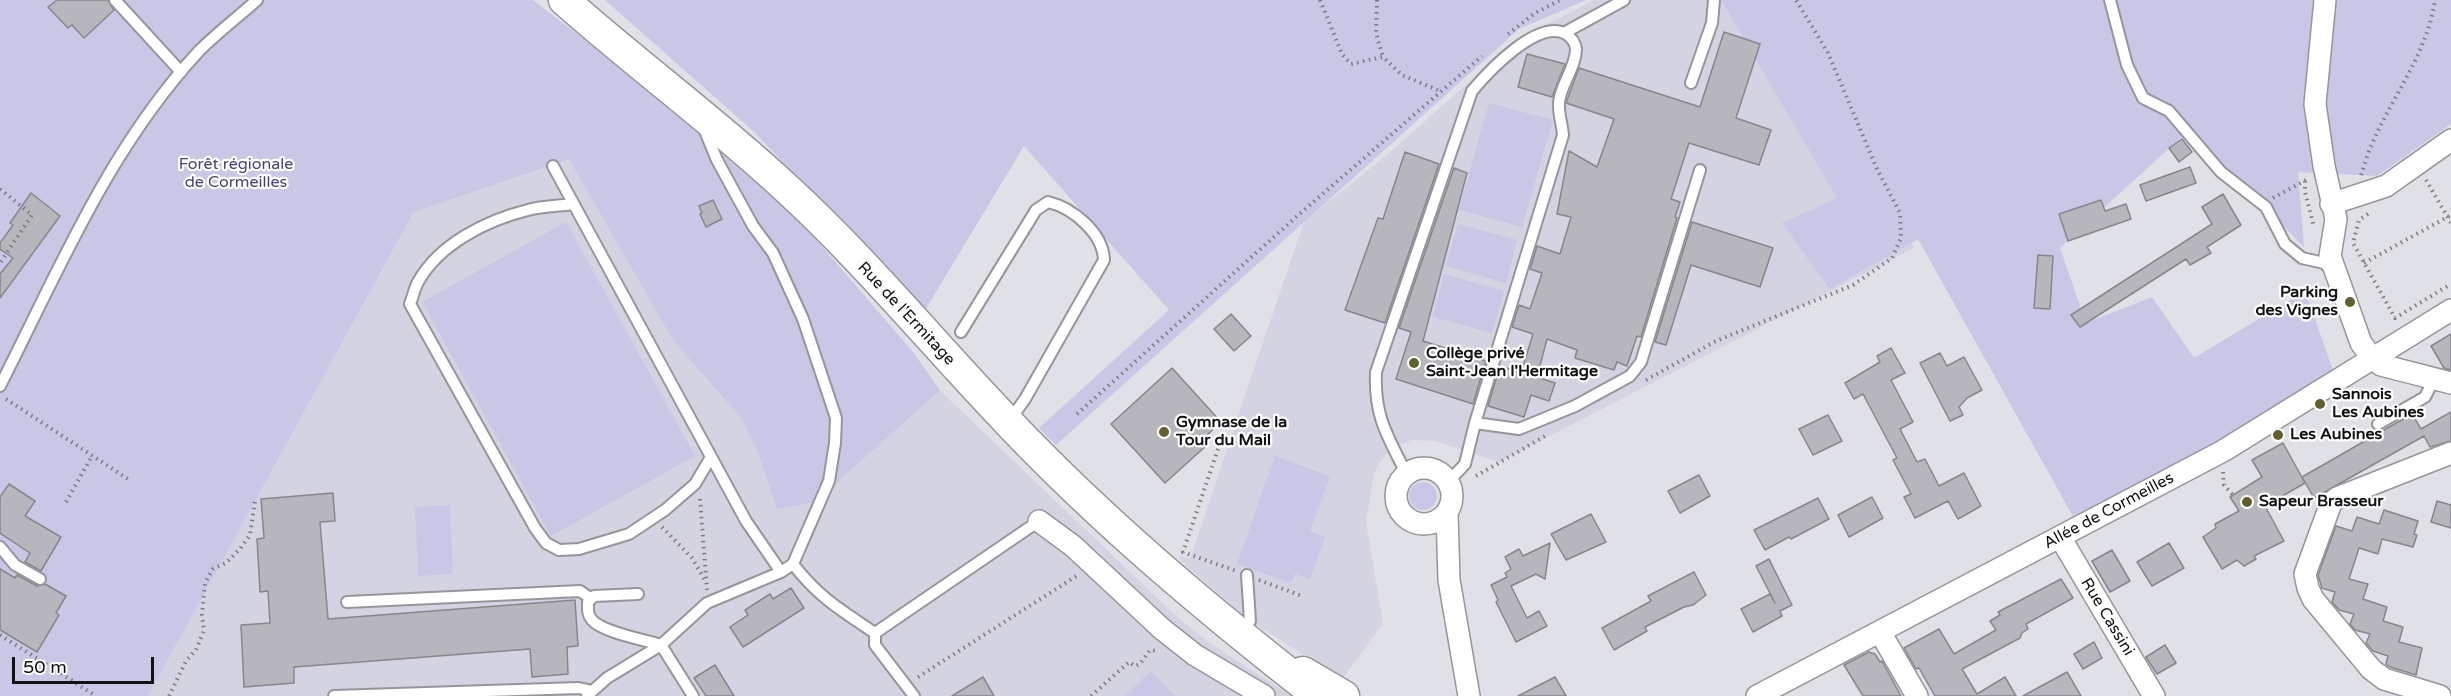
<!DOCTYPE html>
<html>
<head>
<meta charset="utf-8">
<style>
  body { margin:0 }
  #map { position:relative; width:2451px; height:696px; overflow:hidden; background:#e0e0e7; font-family:"Varela Round",sans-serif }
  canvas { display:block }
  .scale { position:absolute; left:12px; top:657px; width:142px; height:27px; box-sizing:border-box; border:3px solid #111113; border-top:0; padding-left:8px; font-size:18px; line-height:21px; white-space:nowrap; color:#111113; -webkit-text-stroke:4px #fff; paint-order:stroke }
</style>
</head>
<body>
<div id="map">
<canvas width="2451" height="696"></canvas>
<div class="scale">50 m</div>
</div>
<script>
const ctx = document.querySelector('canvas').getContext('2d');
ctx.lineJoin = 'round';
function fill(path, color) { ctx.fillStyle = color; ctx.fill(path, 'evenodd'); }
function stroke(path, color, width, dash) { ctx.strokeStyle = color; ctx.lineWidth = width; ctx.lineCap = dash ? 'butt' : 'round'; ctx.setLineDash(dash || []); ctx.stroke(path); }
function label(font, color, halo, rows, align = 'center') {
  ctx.font = font + ' "Varela Round",sans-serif'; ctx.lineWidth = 4.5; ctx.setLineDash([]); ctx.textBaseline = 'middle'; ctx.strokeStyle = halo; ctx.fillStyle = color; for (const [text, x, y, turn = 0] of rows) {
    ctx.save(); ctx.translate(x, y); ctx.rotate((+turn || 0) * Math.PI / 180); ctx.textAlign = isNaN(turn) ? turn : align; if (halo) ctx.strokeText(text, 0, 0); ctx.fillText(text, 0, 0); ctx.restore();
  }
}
fill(new Path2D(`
  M531,0L1175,615L1208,642L1291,696H148Z
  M1594,0H1778L1914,248L1499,462L1435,441L1412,440L1397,446L1382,459L1374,473L1366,522L1383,624L1342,679L1243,616L1180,560V556L1190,559L1304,221L1386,156L1515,41Z`), '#d4d3e1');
fill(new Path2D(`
  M0,0H533L762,177L913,352L940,390L815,502L777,509L761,460L743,420L673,340L569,159L414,212L148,696H0Z
  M605,0H1586L1519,29L1056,445L1039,428L1169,310L1024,146L925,310L752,130Z
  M1721,0H2451V124L2377,176L2298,172L2304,247L2189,130L2060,248L2086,323L2152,297L2194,358L2305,291L2335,376L2075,520L1918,239L1830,289L1782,223L1837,198Z
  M1489,103L1553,120L1522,227L1459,210Z
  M566,222L695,456L551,536L422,302Z
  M1458,224L1517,240L1506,283L1446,266Z
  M1444,274L1504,291L1492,333L1433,317Z
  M1275,456L1330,476L1310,531L1325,537L1310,579L1295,574L1291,583L1237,564Z
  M1409 496a14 14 0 1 1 28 0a14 14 0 1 1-28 0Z
  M450,505L453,574L418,576L415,507Z
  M1151,671L1175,696H1125Z`), '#c8c7e5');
const building = new Path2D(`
  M57,0H108L114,10L84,38L72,25L68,28L48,7Z
  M1724,32L1760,44L1736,118L1771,130L1759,165L1689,143L1671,199L1680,202L1675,217L1677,218L1641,337L1637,336L1627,366L1617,362L1614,370L1575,358L1577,350L1547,339L1537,377L1555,383L1549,401L1531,395L1524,417L1488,406L1500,366L1521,373L1533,334L1512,327L1519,305L1530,309L1542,273L1530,269L1537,246L1560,254L1571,217L1557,214L1569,151L1597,167L1614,119L1566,103L1579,68L1700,107Z
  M1527,54L1565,64L1552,97L1518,87Z
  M2182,139L2192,152L2179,162L2169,148Z
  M1405,152L1439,164L1385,323L1345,310L1378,218L1383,219Z
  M2190,167L2196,183L2146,201L2140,185Z
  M1454,168L1467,173L1423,341L1486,361L1473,404L1396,379L1411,332L1399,328Z
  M31,193L60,216L0,298V274L13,258L0,249V243L13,225L10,223Z
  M2223,194L2241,225L2207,247L2211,253L2190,265L2186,259L2080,327L2071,315L2212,224L2202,207Z
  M713,200L722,219L706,227L700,214L702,213L699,206Z
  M2101,200L2105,211L2126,204L2131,219L2068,241L2059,214Z
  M1692,222L1773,248L1760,287L1691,265L1666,345L1655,342Z
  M2038,255L2053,256L2050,309L2034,308Z
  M1231,314L1251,336L1234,351L1214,329Z
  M2451,334V370L2444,368L2431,346Z
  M1891,348L1905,373L1891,380L1913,422L1900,429L1917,462L1925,459L1939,486L1964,473L1981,506L1958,519L1948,501L1915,518L1904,497L1911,494L1893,460L1897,458L1863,394L1854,399L1845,383L1880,362L1877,356Z
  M1940,353L1947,366L1964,357L1982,390L1967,398L1959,407L1963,415L1950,421L1920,363Z
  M1172,368L1221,422L1202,440L1207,445L1165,483L1111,424Z
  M2451,412V441L2430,447L2424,436L2314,498L2302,477L2412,414L2421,429Z
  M1828,415L1842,441L1813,455L1799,429Z
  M2283,443L2305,483L2265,506L2284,541L2254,556L2256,559L2244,566L2237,560L2222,569L2203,537L2216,528L2215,524L2239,511L2230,497L2262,477L2252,460Z
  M1699,475L1710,496L1680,513L1668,491Z
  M9,484L35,501L25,516L61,537L41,571L25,562L30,553L0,533V497Z
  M333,493L335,521L320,522L328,619L575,600L578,646L567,647L568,674L532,677L530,649L294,667V683L244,687L241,625L270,623L268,591L260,592L257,539L264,538L261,499Z
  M1872,497L1883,518L1849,537L1838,515Z
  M1818,498L1829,519L1791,539L1789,537L1765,550L1754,530Z
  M2437,501L2451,505V528L2431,522Z
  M2384,510L2418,521L2414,534L2417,535L2413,547L2382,539L2378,554L2359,548L2349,579L2368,584L2363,599L2387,607L2383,621L2403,627L2399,642L2422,648L2416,675L2390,667L2386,664L2388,656L2373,651L2366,643L2370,634L2355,630L2350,624L2354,614L2339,610L2332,602L2335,592L2322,588L2318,575L2336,526L2352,531L2357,517L2379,524Z
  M1591,514L1606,542L1566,560L1551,534Z
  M1550,543L1545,579L1536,574L1511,586L1527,618L1539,611L1547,626L1516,642L1496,602L1498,600L1491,585L1507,577L1505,573L1511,569L1505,557L1519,549L1523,556Z
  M2169,543L2184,568L2152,586L2137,562Z
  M2112,550L2130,581L2110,592L2092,561Z
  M1769,559L1792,605L1780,611L1782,616L1753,632L1741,609L1770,594L1775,603L1756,566Z
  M0,569L15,578L17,575L37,586L45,584L66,596L56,613L59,615L37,652L0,630Z
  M1694,572L1706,595L1693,605L1684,607L1645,627L1647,631L1614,650L1602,628L1651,601L1648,596Z
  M2061,579L2073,598L2026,624L2028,629L2022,633L2020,638L1962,669L1977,694L2005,677L2016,696H1935L1919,668L1916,669L1904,648L1939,629L1954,654L1996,630L1990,621L2000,615L1998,612Z
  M791,588L804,608L743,647L730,627L748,615L745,610L770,594L773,599Z
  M2094,642L2102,658L2083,669L2074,654Z
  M2165,645L2176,663L2157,674L2146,657Z
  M1869,652L1875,654L1880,662L1882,661L1901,696H1863L1844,665Z
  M715,665L734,696H706L694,678Z
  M2067,672L2081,696H2023Z
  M983,677L994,696H952Z
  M1555,677L1566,696H1518Z`);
fill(building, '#b6b6bc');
stroke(building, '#86868c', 1.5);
const lane = new Path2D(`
  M115,0L181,72
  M2110,0L2127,65L2143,98L2169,111L2221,172L2266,207L2285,244L2302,258L2324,263L2330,269
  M1564,33L1624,0
  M1691,83L1712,23L1714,0
  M553,166L746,521L781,572
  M574,204C559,206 542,206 528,210C487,220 439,244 418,282C414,289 413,297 410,304L535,528L546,543L559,550L579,549L629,534L665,510L695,484L711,457
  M961,332L1036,210L1048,202C1073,208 1103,233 1104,260L1025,399L1010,420
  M0,386C59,270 109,148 199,51C217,33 238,17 257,0
  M1475,423L1519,429L1575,406L1630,376L1641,362L1700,170
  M2378,424L2425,397L2434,379
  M1406,473C1387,435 1374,416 1376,372L1472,91C1488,72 1538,18 1566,34C1571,37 1575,42 1576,49C1576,67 1561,84 1559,102C1558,112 1562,124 1563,135L1475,423L1465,464L1448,482
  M0,547L15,565L40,579
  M793,564C818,597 842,611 875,633
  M638,594L594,596L588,602C588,609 587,614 592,620C602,632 645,640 661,645L693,696
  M347,602L580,591L590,598
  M1240,631L1250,621L1247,575
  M334,696L579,688L592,691
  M587,696L607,678L661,645L707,603L781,572L793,564L829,481L835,443L836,418L803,319L773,253L753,226L717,160L703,126
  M914,696L875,645V633L1039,521`);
const street = new Path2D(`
  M2325,0L2315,104L2324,166L2336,219L2330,256L2361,343L2372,358L2381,365L2451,383
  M2331,204L2386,186L2451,140
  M1396 496a28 28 0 1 1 56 0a28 28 0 1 1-56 0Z
  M1447,513L1449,580L1469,696
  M1039,521L1073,546L1162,629L1195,655L1264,696
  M2060,537L2154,696
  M1880,632L1917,696
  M1757,696L2223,451L2451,310
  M2440,696L2384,679L2371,669L2313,599L2308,588L2305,574L2331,503L2337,498L2451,453`);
const secondary = new Path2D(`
  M564,0C636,64 714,121 785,187C865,260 934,345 1009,423C1104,523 1209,611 1318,696
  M1303,672L1344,696`);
stroke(lane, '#95959b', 14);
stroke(street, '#95959b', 24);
stroke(secondary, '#95959b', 33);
stroke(new Path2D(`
  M1320,0L1342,54L1351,64L1383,57L1402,75L1440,91
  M1377,0L1376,33L1383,57
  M1508,34L1535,13L1560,0
  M2361,175C2365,165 2367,154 2372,144C2393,95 2427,54 2435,0
  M2426,180L2451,223
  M2305,181V192L2314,227
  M0,189L32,215L0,263
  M2273,198L2306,180
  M2368,214L2359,220L2353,243L2395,318L2451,284
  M2364,263L2451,215
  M1646,380L1716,341L1853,285L1892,258L1901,238L1900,213L1877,169L1828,53L1796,0
  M6,399L131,481
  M1077,414L1296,217L1482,56
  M1218,449L1183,552L1236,571
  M2223,472L2224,485L2233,495
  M1476,476L1545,436
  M700,499L707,590
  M66,502L92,456
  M662,527L692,558L706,582
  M1259,580L1302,596
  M0,635L96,696
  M918,677L1078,575
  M169,696L186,661L196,650L204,630L202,615L205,583L213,569L226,563L240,549L250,535L255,501
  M1091,696L1129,662L1135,666L1140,664L1150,650L1158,651`), '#7c7c80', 4, [1.5, 4.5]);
stroke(lane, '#fff', 10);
stroke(street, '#fff', 21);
stroke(secondary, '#fff', 30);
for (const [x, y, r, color] of [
  [2350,302,6,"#615f2c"],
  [1414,363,6,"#615f2c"],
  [2320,404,6,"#615f2c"],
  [1164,432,6,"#615f2c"],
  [2278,435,6,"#615f2c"],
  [2247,502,6,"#615f2c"]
]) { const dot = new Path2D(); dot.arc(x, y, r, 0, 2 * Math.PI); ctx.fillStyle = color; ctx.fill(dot); stroke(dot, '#fff', 2); }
label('16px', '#48417a', '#fff', [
  ["Forêt régionale",236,165],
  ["de Cormeilles",236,183]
]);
label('bold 16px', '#111113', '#fff', [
  ["Parking",2338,293,"right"],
  ["des Vignes",2338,311,"right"],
  ["Collège privé",1426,354],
  ["Saint-Jean l'Hermitage",1426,372],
  ["Sannois",2332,395],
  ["Les Aubines",2332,413],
  ["Gymnase de la",1176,423],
  ["Tour du Mail",1176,441],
  ["Les Aubines",2290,435],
  ["Sapeur Brasseur",2259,502]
], 'left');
label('16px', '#111113', '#fff', [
  ["Rue de l'Ermitage",906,314,47],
  ["Allée de Cormeilles",2109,511,-28],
  ["Rue Cassini",2107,617,59]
]);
</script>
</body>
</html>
